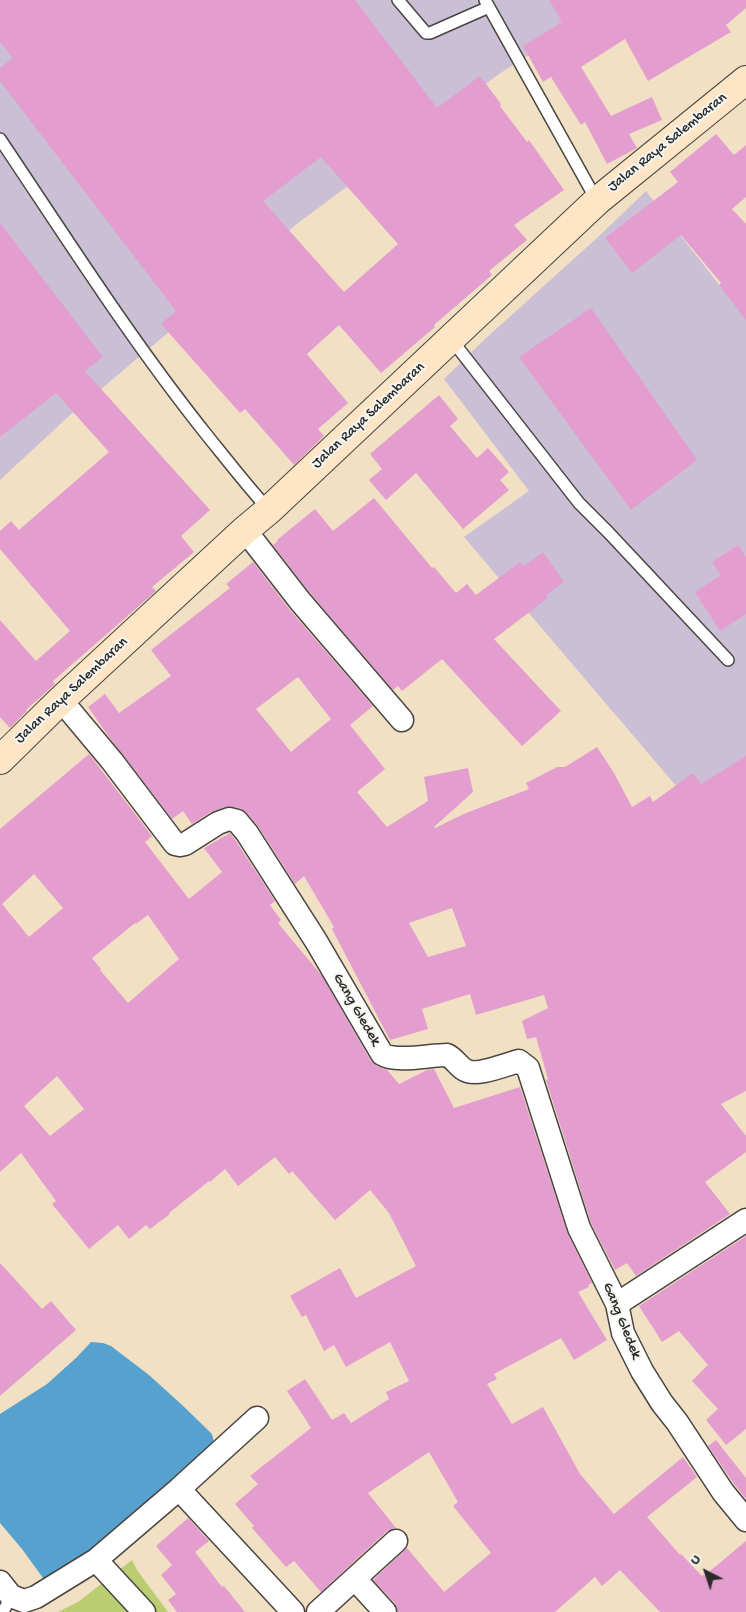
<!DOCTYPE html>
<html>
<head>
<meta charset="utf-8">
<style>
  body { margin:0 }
  #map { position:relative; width:746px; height:1612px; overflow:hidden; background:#f2e0c4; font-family:"Gochi Hand",sans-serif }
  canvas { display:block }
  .north { position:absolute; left:681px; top:1547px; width:50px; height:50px; -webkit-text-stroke:4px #f6f6f2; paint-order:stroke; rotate:319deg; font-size:14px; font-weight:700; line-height:20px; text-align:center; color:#2b2b2b }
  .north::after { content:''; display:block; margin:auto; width:18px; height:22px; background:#2b2b2b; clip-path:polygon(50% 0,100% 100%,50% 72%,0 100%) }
</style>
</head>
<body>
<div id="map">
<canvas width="746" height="1612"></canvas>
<div class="north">U</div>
</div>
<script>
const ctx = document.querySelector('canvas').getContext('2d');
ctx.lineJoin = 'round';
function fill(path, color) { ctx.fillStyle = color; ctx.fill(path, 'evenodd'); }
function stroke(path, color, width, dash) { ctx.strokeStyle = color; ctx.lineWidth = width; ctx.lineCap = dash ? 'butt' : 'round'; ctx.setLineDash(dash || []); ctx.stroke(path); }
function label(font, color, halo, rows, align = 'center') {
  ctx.font = font + ' "Gochi Hand",sans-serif'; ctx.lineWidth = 4; ctx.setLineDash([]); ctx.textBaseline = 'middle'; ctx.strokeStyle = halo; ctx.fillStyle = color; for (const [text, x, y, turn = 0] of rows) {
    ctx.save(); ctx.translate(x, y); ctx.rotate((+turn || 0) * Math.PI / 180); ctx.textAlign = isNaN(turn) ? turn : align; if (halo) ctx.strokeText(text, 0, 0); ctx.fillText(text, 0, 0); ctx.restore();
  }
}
fill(new Path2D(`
  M0,0H615L499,74L298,223L68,417L0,480Z
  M646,191L742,314L746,311V868L464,537L529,491L444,379L485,339L598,237Z`), '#cbbfd5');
fill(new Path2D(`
  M132,1560L137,1570L168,1612H58L78,1602Z`), '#bacd70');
fill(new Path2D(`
  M91,1342L103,1343L111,1346L149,1375L181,1404L212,1434L216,1450L54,1580L43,1578L22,1549L0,1523V1414L47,1384L76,1358Z`), '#57a1cf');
fill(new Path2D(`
  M0,0H355L437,108L480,76L501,104L500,106L527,142L529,140L564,190L514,225L527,240L489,271L492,275L434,325L435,327L381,373L339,325L307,354L348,403L318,429L324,436L294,465L245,409L240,413L161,324L176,311L0,81V68L13,58L0,42ZM321,157L398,244L344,292L263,201Z
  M549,0H746V8L726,25L731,32L648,81L625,39L581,67L611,116L652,97L662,120L629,134L637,148L607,164L585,122L581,125L551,77L543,82L523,46L562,22Z
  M716,134L734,155L746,145V197L732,209L746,224V320L719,285L721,283L681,235L632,273L605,238L678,182L670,172Z
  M0,223L103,357L85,371L210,510L181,536L194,552L152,587L156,591L53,681L55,684L26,710L27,711L10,728L0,717V620L36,661L70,631L0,549V531L11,521L19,530L109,452L56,393L0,437Z
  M591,308L697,460L631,510L519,357Z
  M439,395L458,419L450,426L477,458L488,448L509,472L500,480L509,490L463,529L416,473L386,500L369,480L382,469L370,454Z
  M374,498L432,568L434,567L456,593L467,584L476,595L520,562L524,566L543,552L564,582L546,595L548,598L494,639L561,711L522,746L442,659L402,691L398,686L393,690L310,593L273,545L278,541L277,540L315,509L333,531Z
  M738,545L746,557V614L720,631L695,592L721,575L712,562Z
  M253,562L290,610L373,706L350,725L385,769L357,792L387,827L428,801L424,777L468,768L473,792L434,827L435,828L466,813L529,789L526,783L557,767H565L597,747L614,773L632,807L650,796L653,802L693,773L701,784L746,756V1091L721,1104L746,1136V1152L705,1182L730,1214L636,1276L627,1263L615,1270L591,1223L546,1080L548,1079L536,1037L527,1039L522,1021L548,1008L544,995L476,1015L470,994L422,1009L428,1029L390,1040L332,929L334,927L304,876L295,884L258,826L247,813L240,808L225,807L211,812L192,824L183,811L172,819L109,737L88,707L105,694L119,713L171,676L151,650L230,588L226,584ZM298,677L331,719L291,752L256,709ZM452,908L466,946L428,957L409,923Z
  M89,754L152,836L145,842L189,899L222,872L204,848L230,833L236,841L275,901L270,905L281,920L278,923L322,976L371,1061L377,1066L387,1070L399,1084L427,1070L434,1069L454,1108L520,1087L567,1232L592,1283L588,1285L589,1287L578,1292L607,1340L574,1360L561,1338L494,1374L497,1379L487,1384L512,1424L543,1407L580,1474L614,1514L683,1457L697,1477L647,1517L680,1555L681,1554L702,1576L703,1574L704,1576L746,1541V1612H660L620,1570L602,1586L595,1577L555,1612H398L395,1603L373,1580L407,1548L444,1592L491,1553L453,1506L458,1502L429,1452L368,1493L396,1528L387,1531L321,1592L294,1561L286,1567L252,1528L254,1526L235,1504L258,1484L250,1476L311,1428L287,1391L305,1379L332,1420L344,1413L351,1423L389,1399L386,1392L409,1381L390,1342L346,1367L334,1345L324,1351L306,1315L302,1317L290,1296L340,1268L356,1298L416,1266L389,1213L370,1190L335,1220L292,1171L289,1174L275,1157L238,1186L225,1169L210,1182L209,1181L169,1213L170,1214L150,1229L146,1225L129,1239L118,1225L89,1249L52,1204L56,1201L21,1153L0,1172V829ZM34,874L63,908L29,937L2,904ZM148,915L179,959L128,1003L100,970L101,969L92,958L135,923L136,924ZM57,1076L84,1109L50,1136L24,1106Z
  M746,1236V1429L726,1445L706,1420L718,1409L692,1381L708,1365L679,1331L662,1342L639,1306Z
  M0,1263L42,1309L51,1301L76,1330L0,1396Z
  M716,1440L746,1478V1499L734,1484L708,1446Z
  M188,1518L209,1541L195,1552L222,1587L224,1586L245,1612H177L168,1600L176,1594L161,1575L172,1565L156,1546Z`), '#e39dce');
const service = new Path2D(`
  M398,0L426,33H430L489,7
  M485,0L597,201
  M0,139C67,239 131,340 206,434C227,460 247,486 269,510
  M451,339L579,503L609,533L728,660
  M3,1612L11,1596`);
const minor = new Path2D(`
  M245,530L300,601L402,720
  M61,700L112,761L175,844L180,845L185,844L218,823L229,819L237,821L247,833L316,941L382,1054C396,1063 429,1055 447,1055C455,1059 458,1066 465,1070C476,1077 507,1064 519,1061L528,1068L579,1228L617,1304L623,1333L642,1371L662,1403L677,1422L723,1492L746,1520
  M617,1304L746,1220
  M179,1489L293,1612
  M96,1560L144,1612
  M355,1579L385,1612
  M0,1582L11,1596L24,1601L36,1597L96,1560L179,1489L257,1418
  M318,1612L396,1541`);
const secondary = new Path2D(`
  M0,760L61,700L245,530L269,510L597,201L746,80`);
stroke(service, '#494642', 14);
stroke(minor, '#494642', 25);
stroke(secondary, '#494642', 30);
stroke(service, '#fff', 11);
stroke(minor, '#fff', 22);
stroke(secondary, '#fde5c5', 28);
label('15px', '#2b2b2b', '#f6f6f2', [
  ["Jalan Raya Salembaran",668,143,-39],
  ["Jalan Raya Salembaran",369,416,-43],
  ["Jalan Raya Salembaran",72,691,-43],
  ["Gang Gledek",356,1010,60],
  ["Gang Gledek",621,1321,68]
]);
</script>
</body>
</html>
